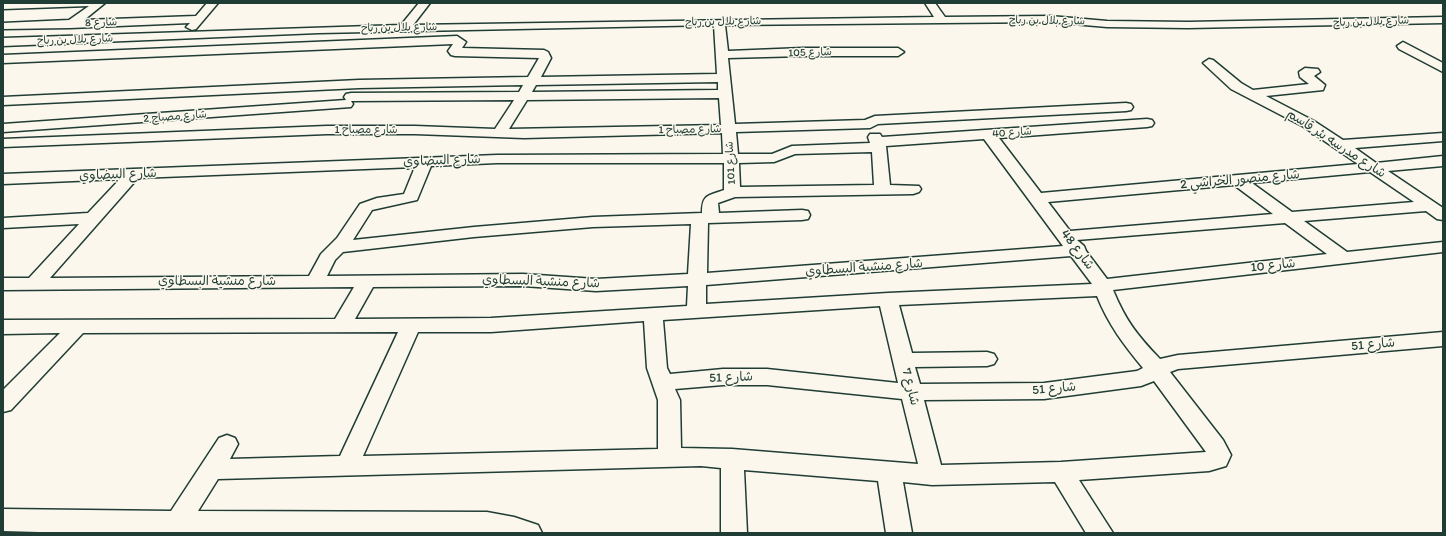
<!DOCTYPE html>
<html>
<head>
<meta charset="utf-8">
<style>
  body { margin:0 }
  #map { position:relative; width:1446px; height:536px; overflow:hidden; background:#fbf7ec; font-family:Itim,sans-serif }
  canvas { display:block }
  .frame { position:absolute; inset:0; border:4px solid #1f3d34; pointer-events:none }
</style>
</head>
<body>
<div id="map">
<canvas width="1446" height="536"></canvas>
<div class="frame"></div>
</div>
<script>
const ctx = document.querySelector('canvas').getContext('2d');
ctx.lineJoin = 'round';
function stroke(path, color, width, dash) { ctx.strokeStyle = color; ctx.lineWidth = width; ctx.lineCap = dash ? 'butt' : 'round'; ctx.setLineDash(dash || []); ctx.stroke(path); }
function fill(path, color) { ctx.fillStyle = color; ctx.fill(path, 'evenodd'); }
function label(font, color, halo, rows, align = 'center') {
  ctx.font = font + ' Itim,"Playpen Sans Arabic",sans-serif'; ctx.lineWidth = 3; ctx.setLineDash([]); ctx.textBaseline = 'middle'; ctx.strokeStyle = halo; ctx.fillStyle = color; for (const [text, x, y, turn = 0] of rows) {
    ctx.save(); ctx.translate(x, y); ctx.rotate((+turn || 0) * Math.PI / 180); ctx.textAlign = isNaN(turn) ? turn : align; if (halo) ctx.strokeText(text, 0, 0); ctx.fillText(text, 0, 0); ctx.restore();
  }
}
const street = new Path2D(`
  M3,3H105L84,20L196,16L207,3H218L196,29L192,30L186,27L190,23L70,28L3,29V23L69,20L89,6L3,9Z
  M419,3H430L413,25L934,17L925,3H935L945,17L1050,16L1107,21L1188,22L1443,17V23L1188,28L1107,27L1050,22L725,25L728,51L803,48H898L904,52L898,56H803L728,58L735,124L865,120L875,116L1126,103L1131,104L1133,107L1131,110L1126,111L878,124L870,128L736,132L738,154H772L792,146L870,143L868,137L870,134H880L882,137L1147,119L1152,120L1154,123L1152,126L1147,127L999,138L1041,193L1358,164L1304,127L1231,89L1203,63L1209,59L1213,60L1241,83L1253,90L1309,84L1300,77L1299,72L1305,68L1318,69L1320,72L1314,76L1325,85L1323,90L1266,96L1314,121L1343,140L1443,133V141L1355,148L1376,163L1443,156V166L1388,171L1443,208V220L1437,219L1426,211L1304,221L1347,252L1443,242V252L1113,290C1126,321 1137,335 1160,359L1178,355L1443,332V346L1178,369L1170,372L1223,440L1231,455L1226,466L1209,471L1079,480L1113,533H1086L1055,482L932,485L903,482L912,533H886L878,481L744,470L747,533H721V468L701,466L218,479L198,511L487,512L514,517L538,525L542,533H75L3,531V509L171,511L219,438L227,435L235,438L238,444L230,459L340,456L398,332L83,333L11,410L3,412V390L60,333L3,334V320L335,319L354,287L3,290V278H29L79,224L3,228V218L88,213L120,179L3,184V174L497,155L723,154L722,133L524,138L415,134H327L3,147V139L327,126H415L495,129L514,100L351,101L346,100L344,97L346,94L351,93L519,92L523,85L359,88L3,105V97L359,80L528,77L539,58L455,56L451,55L448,51L453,44L3,63V55L457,36L466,42L462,48L544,50L548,52L551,58L541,77L717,74L714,25L319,33L3,46V38L401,25ZM718,82V90L532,92L536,85ZM719,98L721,125L509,129L527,100ZM984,139L1063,246L707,273L708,223L802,220L808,219L810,215L808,211L802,210L719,213L718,203L735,197L913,194L919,192L921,189L919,186L890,185L886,146ZM872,152L874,185L740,187L739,163L774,162L795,154ZM497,163H724V190C708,196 702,194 702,213L593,217L474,227L353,240L372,210L417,200L431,166ZM415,167L404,194L377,198L360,204L337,238L321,254L309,276L50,278L138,178ZM1370,172L1414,202L1292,212L1252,183ZM1234,185L1273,214L1070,231L1048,202ZM1285,223L1327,254L1107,279L1086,251L1084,246L1077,240ZM691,224L688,274L596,279L523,274L327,276L335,260L343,252L474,237L593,227ZM1071,256L1092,284L888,293L706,304V285ZM523,286L596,291L688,286L687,306L491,318L355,319L373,287ZM1097,296C1108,324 1124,345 1143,368L1137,371L1044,383L920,384L915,367L987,366L994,364L997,359L994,354L987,352L912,353L899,305ZM880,306L898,383L767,369H723L670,374L667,368L663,320ZM644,321L647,368L658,400V449L363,456L418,332H491ZM1154,381L1206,452L1061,462L941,465L924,400L1044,399L1141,386ZM723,385H767L902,399L918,464L732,449L681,448L680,400L675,389Z
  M1403,42L1443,63V72L1399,49L1397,46Z
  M346,100L351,101L353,104L351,107L3,132V124Z`);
stroke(street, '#1f3d34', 3);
fill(street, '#fbf7ec');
label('11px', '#1f3d34', '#fbf7ec', [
  ["شارع بلال بن رباح",1047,21,1],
  ["شارع بلال بن رباح",723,22,-1],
  ["شارع بلال بن رباح",1371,22,-2],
  ["شارع 8",101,23,-2],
  ["شارع بلال بن رباح",399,28,-1],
  ["شارع بلال بن رباح",75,40,-2],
  ["شارع 105",810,53,-2],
  ["شارع مصباح 2",175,117,-4],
  ["شارع مصباح 1",366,130],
  ["شارع مصباح 1",690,130,-1],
  ["شارع 40",1012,133,-4],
  ["شارع 101",731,163,-93]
]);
label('13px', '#1f3d34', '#fbf7ec', [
  ["شارع مدرسه بئر قاسم",1336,144,33],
  ["شارع البيضاوي",442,161,-2],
  ["شارع البيضاوي",118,175,-2],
  ["شارع منصور الخراشي 2",1240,180,-5],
  ["شارع 48",1077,250,53],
  ["شارع 10",1273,266,-6],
  ["شارع منشية البسطاوي",864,268,-4],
  ["شارع منشية البسطاوي",217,282],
  ["شارع منشية البسطاوي",541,282,2],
  ["شارع 51",1373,345,-5],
  ["شارع 51",731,378,-2],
  ["شارع 7",910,387,76],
  ["شارع 51",1054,389,-5]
]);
</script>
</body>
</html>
